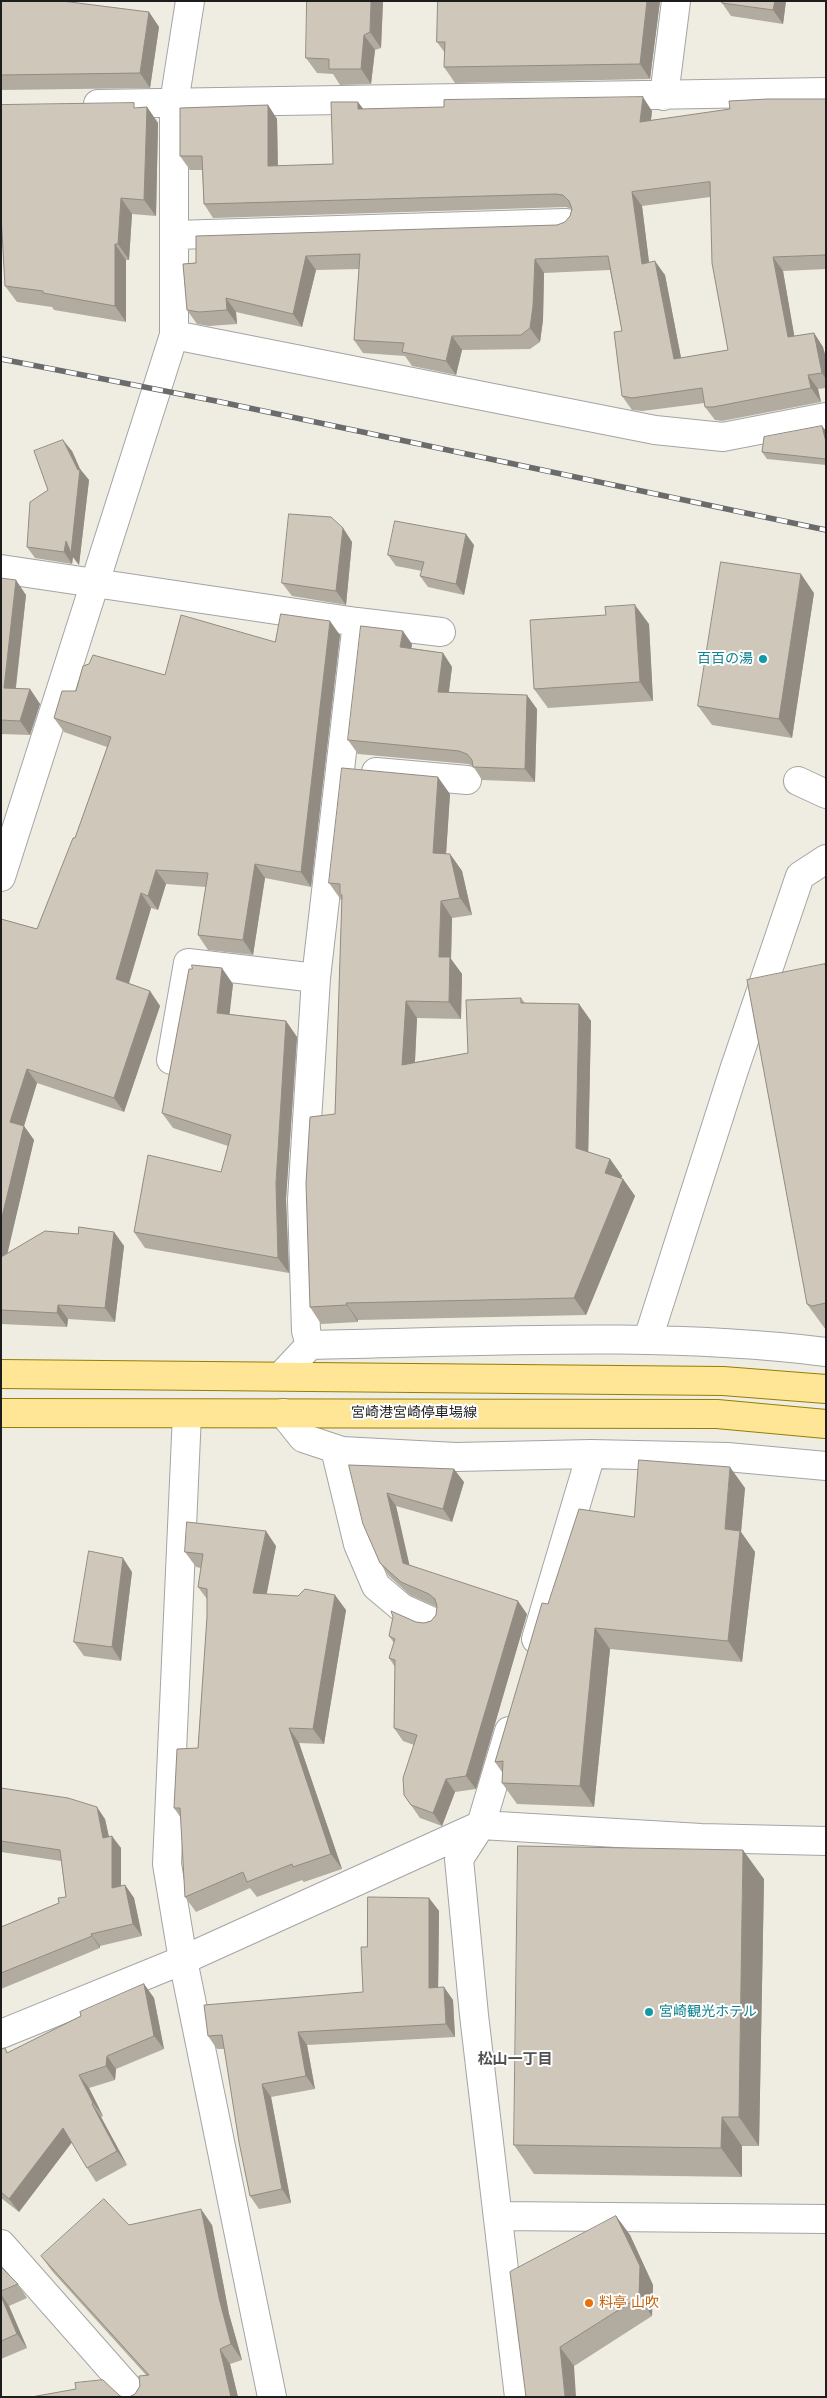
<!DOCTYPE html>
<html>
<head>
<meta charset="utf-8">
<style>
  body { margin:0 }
  #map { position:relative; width:827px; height:2398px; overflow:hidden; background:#efede1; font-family:Arial,sans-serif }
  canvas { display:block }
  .frame { position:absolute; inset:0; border:2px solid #1d1d1d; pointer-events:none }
</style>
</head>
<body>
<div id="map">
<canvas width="827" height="2398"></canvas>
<div class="frame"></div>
</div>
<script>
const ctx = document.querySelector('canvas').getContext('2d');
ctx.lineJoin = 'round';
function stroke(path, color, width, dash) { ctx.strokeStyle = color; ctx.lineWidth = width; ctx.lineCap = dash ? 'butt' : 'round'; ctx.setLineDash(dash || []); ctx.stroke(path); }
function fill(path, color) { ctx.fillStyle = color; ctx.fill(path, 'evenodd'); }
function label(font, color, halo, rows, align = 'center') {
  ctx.font = font + ' Arial,"Noto Sans JP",sans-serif'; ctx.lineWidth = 4; ctx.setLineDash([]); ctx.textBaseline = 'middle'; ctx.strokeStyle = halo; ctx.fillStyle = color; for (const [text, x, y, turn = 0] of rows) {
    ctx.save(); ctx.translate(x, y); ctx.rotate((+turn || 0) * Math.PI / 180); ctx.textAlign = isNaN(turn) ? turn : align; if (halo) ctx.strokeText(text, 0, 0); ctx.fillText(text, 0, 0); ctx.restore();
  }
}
const minor = new Path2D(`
  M664,96L676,1
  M98,104L826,92
  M175,235L566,223
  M174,335L655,430L723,437L826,417
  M1,569L357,622L441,632
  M376,772L467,780
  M798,781L826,794
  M1,877L174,335V103L190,1
  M171,1060L188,963L316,978
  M648,1339L734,1070L800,876L826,859
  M310,1345L306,1331L302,1200L316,978L357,622
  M281,1376L310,1345C481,1342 655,1331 826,1352
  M283,1413L303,1438L342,1451L456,1457L591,1454L727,1457L826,1466
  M187,1414L167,1864L183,1960L272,2397
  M335,1449L358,1544L376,1586L402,1608L431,1621
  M536,1639L591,1454
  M509,1731L481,1825L459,1859L474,2015L519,2397
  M1,2034L183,1960L481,1825L701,1838L826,1841
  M499,2216L826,2219
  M1,2244L136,2397`);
const major = new Path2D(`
  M1,1374L723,1381L826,1389
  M1,1413L717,1414L826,1424`);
stroke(minor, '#a4a4a4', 30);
stroke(major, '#957f00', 30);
stroke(minor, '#fff', 28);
stroke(major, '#ffe596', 28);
const rail = new Path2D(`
  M1,359L216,401L826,530`);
stroke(rail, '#6b6b6b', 5.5);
stroke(rail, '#fff', 4, [11]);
fill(new Path2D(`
  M1,1L149,12L159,27L150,88L1,90Z
  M383,1L381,48L375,50L371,84L340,85L333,74L317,73L306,58Z
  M438,1H660L650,79L455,83L444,67L445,53L437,42Z
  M722,1H786L783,24L731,16L722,3Z
  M826,99V269L783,271L794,336L814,333L823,347L826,358V388L818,389L821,402L722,421L715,420L705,407V403L642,411L632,410L622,396V331L610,270L544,273L543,320L540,342L530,349L462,350L456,375L412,366L405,356L363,353L354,340L359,269L316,270L302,327L236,312L237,324L209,326L197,324L187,310L183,264L557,225L565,222L570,216L572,209L566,207L213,218L204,204L202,170H190L180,156L268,105L277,119L278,166L333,164L363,109L652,111L651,120ZM710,197L728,350L681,358L665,275L649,263L642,206Z
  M147,107L158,123L156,216L132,214L129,260H126V322L54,310L52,307L17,302L5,286L138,108Z
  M822,426L826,431V465L767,459L762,452Z
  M72,451L80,469L89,480L79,565L73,557L72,564L35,558L27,547L48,490Z
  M343,528L352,542L346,605L292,596L282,583Z
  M474,545L464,595L428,587L420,576L422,571L396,566L388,555Z
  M1,578L26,595L16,688L30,689L40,704L30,735L1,734Z
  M814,593L792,738L712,725L698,706Z
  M649,624L653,701L548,708L534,689Z
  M340,635L311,887L265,878L253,955L208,950L198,935L206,887L166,884L158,910L151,908L129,983L150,991L160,1006L124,1112L37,1083L24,1126L34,1140L7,1253L78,1234L114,1232L124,1246L115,1322L68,1319L67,1327L1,1324V919L37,929L75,838L107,747L64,732L54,718L76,691L165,675L275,642Z
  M412,644L411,648L443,653L452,667L449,692L537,709L535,782L482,780L473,766L468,764L358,754L348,740Z
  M450,794L446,854H450L462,871L472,915L452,918L451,959L462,974L461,1019L417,1018L415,1062L468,1053L521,998L525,1003L579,1004L591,1021L588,1152L610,1159L622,1176L621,1178L623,1179L635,1196L586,1315L358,1320V1322L321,1324L310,1307L335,1114L342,900H341L329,883Z
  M826,965V1330L807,1304Z
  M233,984L229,1014L286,1021L297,1037L286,1199L289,1273L145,1248L134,1232L221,1172L228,1146L173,1128L162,1113Z
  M349,1465L464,1482L452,1522L396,1506L409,1565L527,1614L476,1789L455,1792L442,1826L420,1818L404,1795L414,1745L403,1741L394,1728L395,1667L389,1658L394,1643L389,1636L416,1622L424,1623L431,1621L436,1615L437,1607L410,1595L389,1576L380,1563Z
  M745,1488L741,1532L755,1552L742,1662L610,1649L594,1807L517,1804L502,1783V1772L495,1762L548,1604L634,1517Z
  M276,1546L266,1594L346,1610L324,1744L299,1743L342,1869L304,1882L302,1880L257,1897L250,1888L196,1912L185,1897L181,1818L174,1808L198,1748L207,1617V1599L198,1587L201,1568L196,1567L185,1552Z
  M132,1572L121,1661L84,1656L74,1642Z
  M1,1788L105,1819L109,1837L121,1848V1886L125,1885L134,1898L142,1936L100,1946V1948L1,1989V1927L59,1903L66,1897L61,1861L1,1852Z
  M764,1879L759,2146H742V2177L534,2174L514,2145Z
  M429,1898L439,1911L438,1987L453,2000L455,2037L307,2045L315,2089L271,2097L291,2203L259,2209L250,2196L224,2049H217L208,2036L363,1992L367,1947Z
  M144,1984L154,1998L164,2049L116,2069L115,2080L89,2088L103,2116L101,2117L127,2165L96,2182L87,2168L72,2142L19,2212L1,2198V2049L5,2048L8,2053Z
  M616,2216L630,2235L653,2285L652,2316L526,2397Z
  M129,2225H212L229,2314L242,2360L230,2364L238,2397H129L135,2394L146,2375L52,2271L41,2256Z
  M1,2267L18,2284L27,2298L9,2306L27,2348L1,2359Z`), '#b2aba0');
fill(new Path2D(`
  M371,1H383L381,48L370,32Z
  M647,1H660L650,79L640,64Z
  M775,1H786L783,24L773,10Z
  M149,12L159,27L150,88L140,73Z
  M364,35L375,50L371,84L361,69Z
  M643,97L652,111L649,136L640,122Z
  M358,102L368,115L358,109Z
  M268,105L277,119L278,180L268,166Z
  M147,107L158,123L156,216L144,200Z
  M632,192L642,206L651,278L642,264Z
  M121,198L132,214L129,260L118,244Z
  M115,244L126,260V322L115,306Z
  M306,256L316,270L302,327L293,314Z
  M773,257L783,271L797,351L788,337Z
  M535,259L544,273L543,320L540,342L530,328Z
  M655,261L665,275L684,373L674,359Z
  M226,298L236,312L237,324L227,310Z
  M814,333L823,347L826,358V379L822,373Z
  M452,336L462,350L456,375L446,361Z
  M808,375L818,389L821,402L811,388Z
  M822,426L826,431V442Z
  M63,440L72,451L80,469L89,480L79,565L73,557L72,564L64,552L78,470Z
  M343,528L352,542L346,605L336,591Z
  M466,534L474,545L464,595L456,584Z
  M801,574L814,593L792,738L779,719Z
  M16,580L26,595L14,702L4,688Z
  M635,605L649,624L653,701L640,682Z
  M330,621L340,635L311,887L301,872Z
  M403,631L412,644L410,660L400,647Z
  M443,653L452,667L447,705L438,692Z
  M30,689L40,704L30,735L20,721Z
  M527,695L537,709L535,782L525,769Z
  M438,777L450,794L445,870L433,853Z
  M450,854L462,871L472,915L460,898Z
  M255,864L265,878L253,955L243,940Z
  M156,870L166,884L158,910L148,896Z
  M141,893L151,908L126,993L116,979Z
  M441,901L452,918L451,959L462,974L461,1019L449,1002L439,957Z
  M222,968L233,984L228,1028L217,1013Z
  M150,991L160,1006L124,1112L114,1098Z
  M406,1001L417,1018L414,1081L402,1065Z
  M579,1004L591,1021L588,1165L576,1148Z
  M286,1021L297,1037L286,1199L289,1273L278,1258L276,1183Z
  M27,1069L37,1083L24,1126L34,1140L2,1277L1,1221L10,1122Z
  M610,1159L622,1176L617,1190L605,1173Z
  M623,1179L635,1196L586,1315L574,1298Z
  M114,1232L124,1246L115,1322L105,1308Z
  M346,1303L358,1320V1322L347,1305Z
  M58,1305L68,1319L67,1327L57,1313Z
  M730,1467L745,1488L741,1532L755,1552L742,1662L728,1641L725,1529Z
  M454,1469L464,1482L452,1522L443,1509Z
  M387,1493L396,1506L412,1576L403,1563Z
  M266,1531L276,1546L264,1608L253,1593Z
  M123,1558L132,1572L121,1661L112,1647Z
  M335,1595L346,1610L324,1744L313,1729Z
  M518,1601L527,1614L476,1789L466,1776Z
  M595,1628L610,1649L594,1807L580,1786Z
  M289,1728L299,1743L342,1869L331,1854Z
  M446,1779L455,1792L442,1826L433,1813Z
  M97,1807L105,1819L112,1851L103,1838Z
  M112,1836L121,1848V1900L112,1888Z
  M743,1850L764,1879L759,2146L739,2117Z
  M125,1885L134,1898L142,1936L133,1924Z
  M429,1898L439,1911L438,2001L429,1988Z
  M91,1934L100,1946V1948L92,1936Z
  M144,1984L154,1998L164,2049L154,2036Z
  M444,1987L453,2000L455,2037L446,2024Z
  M298,2032L307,2045L315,2089L306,2076Z
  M107,2056L116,2069L115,2080L106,2066Z
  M79,2075L89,2088L103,2116L93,2103Z
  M262,2084L271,2097L291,2203L282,2189Z
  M92,2104L101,2117L127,2165L117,2151Z
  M722,2117L742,2146V2177L721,2148Z
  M63,2128L73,2141L19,2212L9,2199Z
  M201,2209L212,2225L229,2314L242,2360L231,2344L219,2298Z
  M616,2216L630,2235L653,2285L652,2316L639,2297Z
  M1,2294L9,2306L27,2348L17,2334L1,2296Z
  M560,2347L574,2366L576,2397H565Z
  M220,2349L230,2364L238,2397H231Z`), '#918b82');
const building = new Path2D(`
  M1,1H62L149,12L140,73L1,75Z
  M307,1H371L370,32L364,35L361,69H329V59L306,58Z
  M438,1H647L640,64L444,67L445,42H437Z
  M722,1H775L773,10L722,3Z
  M643,97L640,122L730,109L729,101L768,99H826V255L773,257L788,337L814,333L822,373L808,375L811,388L713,407H705L702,388L632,398L622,396L614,332L622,331L608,256L535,259L533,306L530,328L521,335L452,336L446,361L402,352L404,343L354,340L360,254L306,256L293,314L226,298L227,310L199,312L187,310L183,264L196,263V236L557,225L565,222L570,216L572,209L569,201L563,195L556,194L204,204L202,156H180V108L268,105V166L333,164L331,102H358V109L444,107V100ZM710,182L712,263L728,350L674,359L655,261L642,264L632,192Z
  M134,103V108L147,107L144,200L121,198L118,244H115V306L43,293V291L5,286L1,215V105Z
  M822,426L826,442V459L762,452L764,437Z
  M63,440L78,470L80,469L71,553L66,541L64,552L27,547L30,502L48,490L34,451Z
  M289,514L331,517L343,528L336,591L282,583Z
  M395,521L466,534L456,584L420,576L424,562L388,555Z
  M721,562L801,574L779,719L698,706Z
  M1,578L16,580L4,688L30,689L20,721L1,720Z
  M635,605L640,682L534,689L530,620L606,615L605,607Z
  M281,614L330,621L301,872L255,864L243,940L198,935L208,873L156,870L148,896L141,893L116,979L150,991L114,1098L27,1069L10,1122L24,1126L1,1221V919L37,929L73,838H75L111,737L54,718L62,691H76L83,666L89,664L93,655L165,675L181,615L275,642Z
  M361,626L403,631L400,647L443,653L438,692L527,695L525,769L473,767L472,760L467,754L459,751L348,740Z
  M342,768L438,777L433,853L450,854L460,898L441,901L439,957H450L449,1002L406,1001L402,1065L468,1053L466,1000L521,998V1003L579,1004L576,1148L610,1159L605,1173L623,1179L574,1298L346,1303L347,1305L310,1307L306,1183L310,1117L335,1114L342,895L340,894V884L329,883Z
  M825,964L826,969V1303L812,1306L807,1304L747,980Z
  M192,965L222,968L217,1013L286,1021L276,1183L278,1258L134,1232L148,1155L221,1172L231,1135L162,1113L189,969H192Z
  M79,1227L114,1232L105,1308L58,1305L57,1313L1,1310V1257L45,1231L78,1234Z
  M639,1460L730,1467L725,1529L740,1531L728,1641L595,1628L580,1786L502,1783L503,1761L495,1762L542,1603L548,1604L579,1509L634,1517Z
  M349,1465L454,1469L443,1509L387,1493L403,1563L518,1601L466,1776L446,1779L433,1813L411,1805L404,1795L403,1778L417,1735L394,1728L395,1660L389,1658L395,1639L389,1636L393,1617L391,1611L416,1622L424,1623L431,1621L436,1615L437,1606L435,1599L429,1594L401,1582L380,1563L363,1524Z
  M187,1522L266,1531L253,1593L298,1596L305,1589L335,1595L313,1729L289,1728L331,1854L293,1867L292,1864L247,1882L243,1872L185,1897L180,1808H174L177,1749L198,1748L207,1617V1589L198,1587L203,1554L185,1552Z
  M89,1551L123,1558L112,1647L74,1642Z
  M1,1788L68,1798L97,1807L103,1838L112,1836V1888L125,1885L133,1924L91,1934L92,1936L1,1973V1927L59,1903L58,1898L66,1897L60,1850L1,1841Z
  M518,1846L743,1850L739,2117H722L721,2148L514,2145Z
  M368,1897L429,1898V1988L444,1987L446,2024L298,2032L306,2076L262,2084L282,2189L250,2196L239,2142L222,2035L208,2036L204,2005L363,1992L361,1947H367Z
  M144,1984L154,2036L107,2056L106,2066L79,2075L93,2103L92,2104L117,2151L87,2168L63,2128L9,2199L1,2192V2049L5,2048L7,2053L81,2016L80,2012Z
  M104,2199L129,2225L201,2209L219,2298L231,2344L220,2349L231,2397H129L135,2394L140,2386L139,2376L149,2375L41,2256Z
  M616,2216L640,2266L639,2297L560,2347L565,2397H526L510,2272Z
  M1,2267L18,2284L1,2291Z
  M1,2296L17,2334L1,2341Z
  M103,2380L120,2396L125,2397H31L76,2389L75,2383Z`);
fill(building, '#cfc7ba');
stroke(building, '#918b82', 1);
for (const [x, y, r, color] of [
  [763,659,5,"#0f9aa8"],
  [649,2012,5,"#0f9aa8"],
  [589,2303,5,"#e8710a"]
]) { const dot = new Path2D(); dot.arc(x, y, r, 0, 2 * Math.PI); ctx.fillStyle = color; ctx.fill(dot); stroke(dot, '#fff', 2); }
label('14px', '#0d838f', '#fff', [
  ["百百の湯",753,659],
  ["宮崎観光ホテル",659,2012,"left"]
], 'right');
label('14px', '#1d1d1d', '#fff', [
  ["宮崎港宮崎停車場線",414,1413]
]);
label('14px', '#c56008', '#fff', [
  ["料亭 山吹",599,2303]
], 'left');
label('bold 15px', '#505050', '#fff', [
  ["松山一丁目",515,2060]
]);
</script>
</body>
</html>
